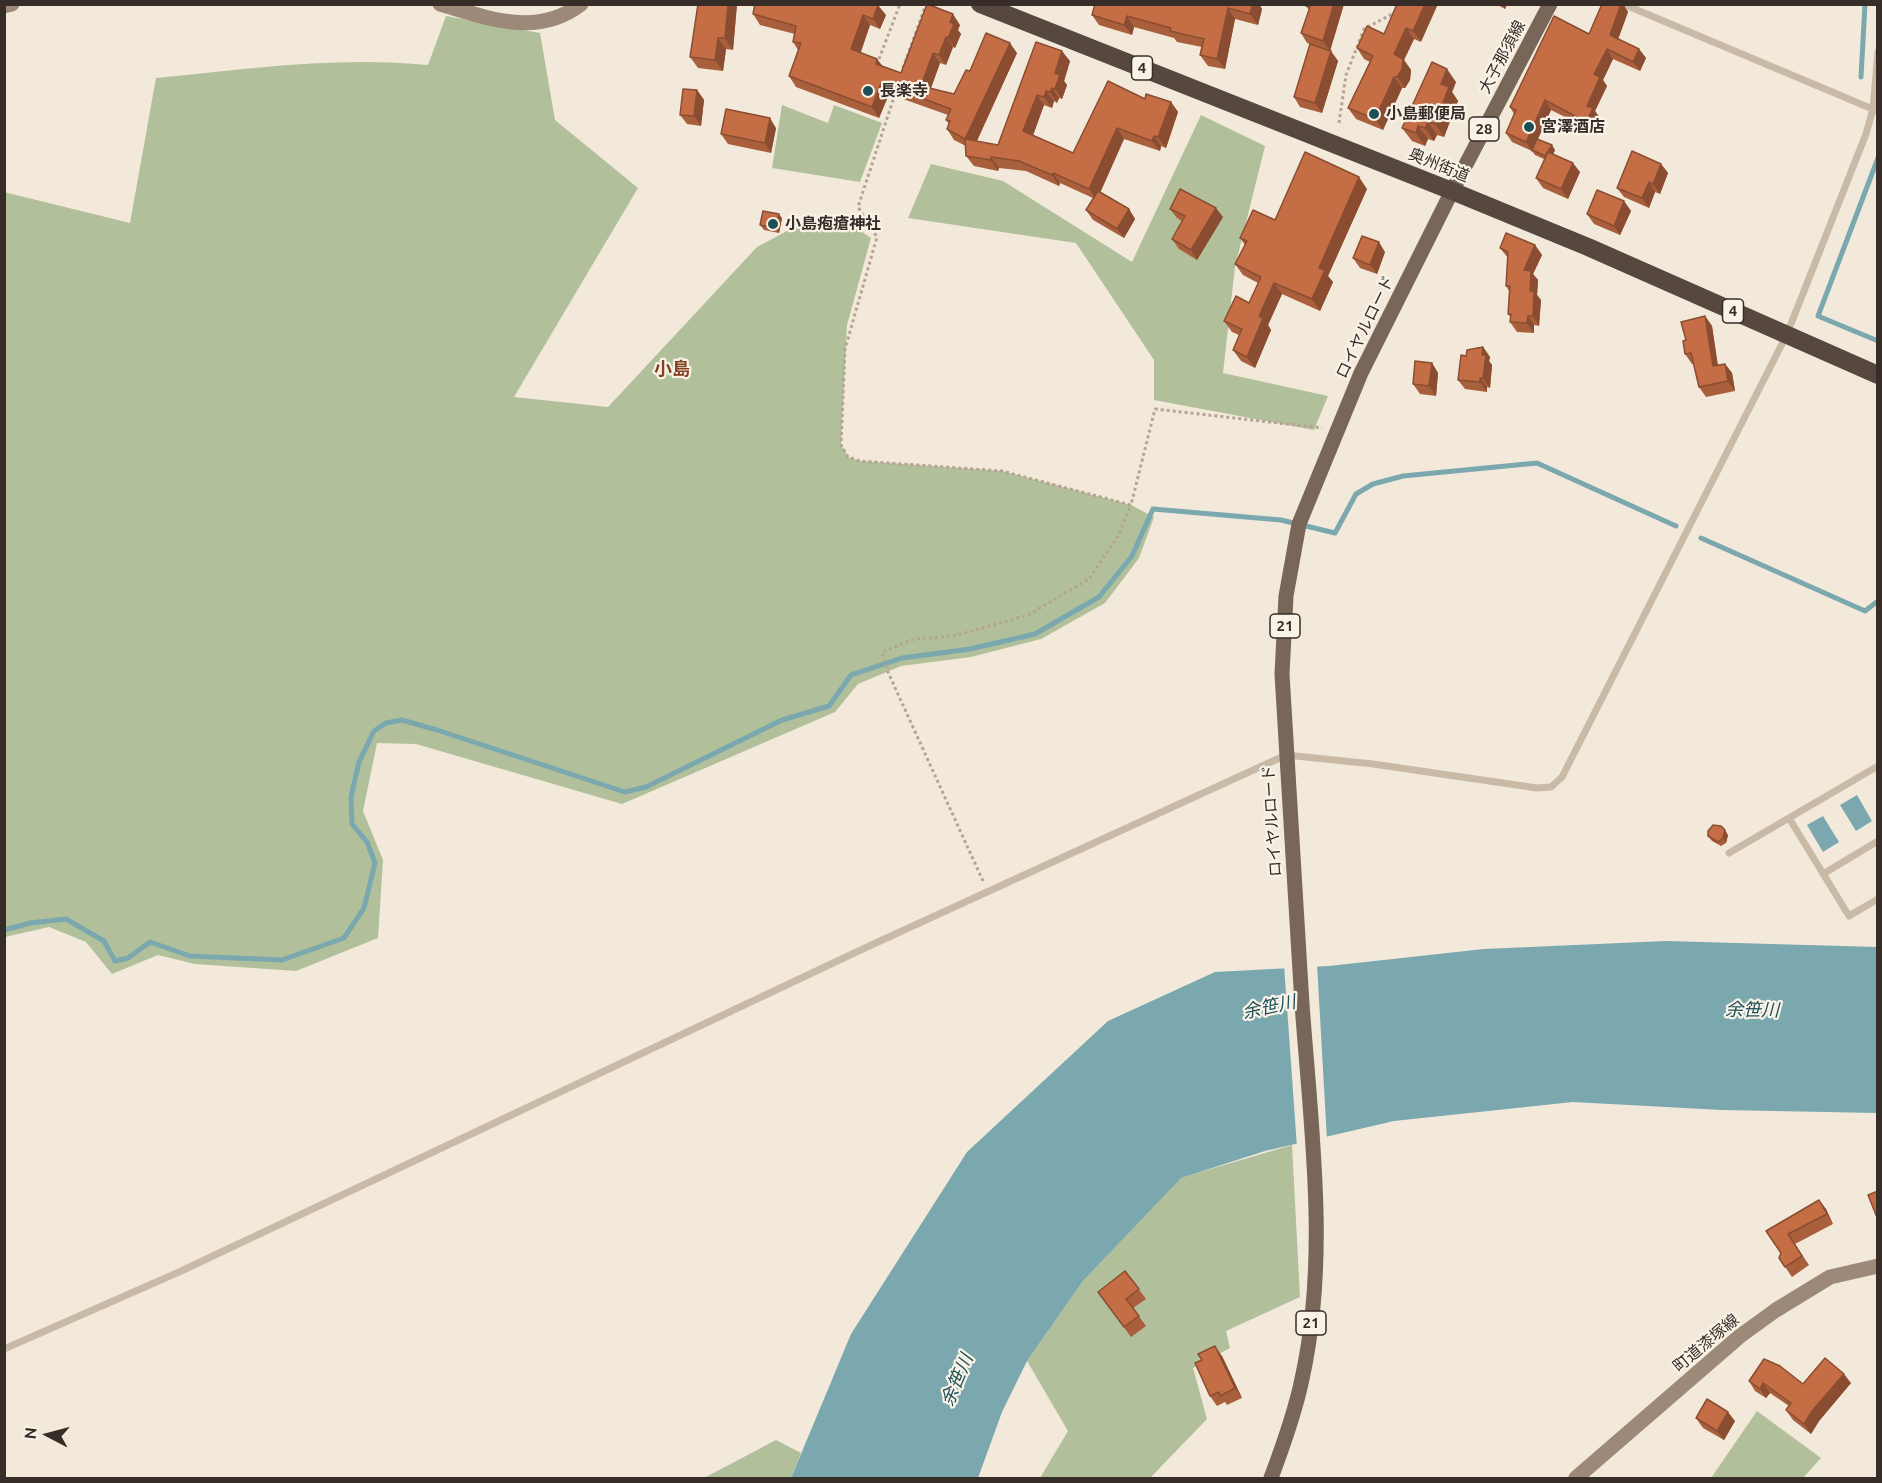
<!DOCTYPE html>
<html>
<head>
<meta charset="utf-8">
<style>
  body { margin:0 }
  #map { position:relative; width:1882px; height:1483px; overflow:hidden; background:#f2e9db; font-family:Ubuntu,sans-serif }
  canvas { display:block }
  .frame { position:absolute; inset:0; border:6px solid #362d28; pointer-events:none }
  .north { position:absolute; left:18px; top:1405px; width:60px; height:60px; -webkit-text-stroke:4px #f9f2e7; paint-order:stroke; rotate:276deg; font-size:16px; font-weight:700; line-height:24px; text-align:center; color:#362d28 }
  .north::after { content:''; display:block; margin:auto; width:21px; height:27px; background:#362d28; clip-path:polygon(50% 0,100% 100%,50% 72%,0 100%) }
</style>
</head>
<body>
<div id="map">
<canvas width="1882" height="1483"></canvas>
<div class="frame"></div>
<div class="north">N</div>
</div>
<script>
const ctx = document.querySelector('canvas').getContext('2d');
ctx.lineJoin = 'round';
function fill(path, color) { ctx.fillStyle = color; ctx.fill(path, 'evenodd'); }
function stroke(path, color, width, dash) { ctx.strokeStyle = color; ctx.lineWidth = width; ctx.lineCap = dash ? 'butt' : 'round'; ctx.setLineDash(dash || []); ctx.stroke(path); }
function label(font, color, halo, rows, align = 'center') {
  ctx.font = font + ' Ubuntu,"Noto Sans JP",sans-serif'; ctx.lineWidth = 4.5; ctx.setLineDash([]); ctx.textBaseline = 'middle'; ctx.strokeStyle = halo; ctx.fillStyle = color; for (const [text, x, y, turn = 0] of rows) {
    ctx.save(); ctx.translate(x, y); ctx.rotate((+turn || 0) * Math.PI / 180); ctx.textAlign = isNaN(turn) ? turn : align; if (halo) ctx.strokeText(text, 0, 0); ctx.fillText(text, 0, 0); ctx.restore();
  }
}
fill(new Path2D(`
  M446,16L540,33L555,120L638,188L514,397L608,407L757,247L800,224L843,219L871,238L847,325L841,444L848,457L860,461L1002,471L1131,505L1154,517L1139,558L1105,603L1041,639L971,657L901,666L858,684L835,712L622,804L416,744L377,743L363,811L383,860L378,938L296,971L195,964L158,955L112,974L86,942L49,927L5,937L4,192L130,223L156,78C246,69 338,56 428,65Z
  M782,105L828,123L834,105L882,123L860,182L772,168Z
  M1201,115L1265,146L1235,267L1223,373L1328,396L1314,430L1154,400V360L1076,243L908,218L931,164L1003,181L1132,262Z
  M1292,1145L1300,1297L1226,1331L1230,1348L1193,1368L1207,1419L1150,1478H1040L1068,1431L1027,1361L1083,1281L1180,1178Z
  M1757,1411L1821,1458L1803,1478H1711Z
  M776,1440L801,1453L791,1478H704Z`), '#b1c09b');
fill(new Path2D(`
  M1857,795L1872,821L1856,831L1840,805Z
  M1823,816L1839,842L1823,852L1807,825Z
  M1666,941L1877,947V1113L1722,1110L1573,1102L1394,1121L1265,1151L1181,1178L1083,1281L1027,1361L1002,1412L978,1478H791L851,1334L967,1152L1108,1021L1215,972L1329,966L1484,949Z`), '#7aa8ae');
fill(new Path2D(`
  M1317,964L1327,1140L1297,1147L1284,965Z`), '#f2e9db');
stroke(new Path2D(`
  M1861,77L1865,4
  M1878,158L1818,316L1878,341
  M1701,538L1865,611L1878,601
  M4,930L30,923L66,919L104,941L115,961L128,958L150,942L190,956L282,960L344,938L364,908L375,863L367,842L352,824L351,797L359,762L374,731L386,723L402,720L437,730L625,792L646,787L782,720L829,706L851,675L902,658L970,649L1035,634L1099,597L1132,556L1153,509L1281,520L1335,533L1356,494L1373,484L1403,476L1537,463L1676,526`), '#7aa8ae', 5);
stroke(new Path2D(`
  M879,59L900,4
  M903,68L926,4
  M895,94L858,207L877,237L845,349L841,445L848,457L860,461L1002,471L1131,505L1155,409L1322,428
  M1339,123L1346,75L1364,29L1396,12
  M983,881L887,670L882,652L914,639L954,636L1028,615L1089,579L1118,536L1131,505`), '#b5a491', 3, [3, 3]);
stroke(new Path2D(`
  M1623,4L1875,110
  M1789,818L1849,916L1878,899
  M1729,853L1878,766
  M1823,874L1878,841
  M4,1349L179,1272L867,947L1286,755L1373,764L1537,788L1551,787L1562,777L1787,334L1866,134L1873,109L1878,52`), '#c9b9a7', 7);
stroke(new Path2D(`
  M440,4C488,18 537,38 581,4
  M4,6L12,4
  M1576,1478L1740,1336L1776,1310L1830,1277L1878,1266`), '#9d8978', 15);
stroke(new Path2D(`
  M1271,1478C1283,1446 1295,1413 1302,1379C1329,1257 1311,1128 1302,1004C1295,894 1288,784 1282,674L1286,596L1299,524L1361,373L1452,191L1550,4`), '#786659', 15);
stroke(new Path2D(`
  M980,4L1452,191L1588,247L1878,375`), '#57483f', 18);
fill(new Path2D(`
  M737,4L733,50L726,49L723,71L698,68L690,57Z
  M1259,4L1262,9L1258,25L1235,19L1225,69L1208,66L1200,55L1202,47L1177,42L1174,38L1134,27L1132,35L1099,25L1092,15Z
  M1344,4L1330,51L1338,61L1322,113L1300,107L1294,97L1328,50L1307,43L1301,33L1309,10L1306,6Z
  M1397,4L1421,42L1414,39L1404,60L1411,70L1410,80L1405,88H1402L1383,130L1356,119L1348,108L1370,62L1364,59L1357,48L1384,34Z
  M1496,4H1507L1505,9Z
  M1602,4H1623L1628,12L1618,39L1639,49L1646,58L1640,71L1613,59L1603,80L1607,86L1595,111L1600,118L1593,131L1551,110L1538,139L1555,150L1553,154L1580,172L1568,199L1543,188L1536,178L1544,159L1535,155L1532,151L1512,142L1506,133L1514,114L1510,107L1589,34Z
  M753,14L886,15L880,29L870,25L861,52L883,66L901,73L960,25L958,30L961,34L955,48L953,47L946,65L940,63L931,88L954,94L970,71L1017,53L977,141L998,145L1036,42L1070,61L1064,81L1067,85L1062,99L1059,98L1057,103L1054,101L1052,108L1044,105L1033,135L1073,153L1145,99L1171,102L1178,112L1166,148L1161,146L1160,151L1124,139L1100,192L1129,209L1135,219L1124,238L1093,220L1086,210L1093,198L1060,183L1059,186L1026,171L999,168L998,171L974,166L966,156V146L954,140L947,129L949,124L946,120L948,115L889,94L879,118L796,87L789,76L798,50L793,42L795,34L760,25Z
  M1456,82L1452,92L1458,101L1444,137L1437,135L1434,141L1428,139L1425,146L1412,141L1402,128Z
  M697,90L704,100L701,126L687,124L680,115Z
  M776,128L771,153L728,144L721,134Z
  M1661,164L1668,173L1660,194L1655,192L1649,208L1624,197L1617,188Z
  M1367,189L1328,276L1333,282L1320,311L1282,294L1268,325L1271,330L1255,368L1241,361L1233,350L1239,335L1232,332L1224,321L1249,303L1258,283L1243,275L1235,264L1245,245L1240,238L1275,220Z
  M1624,201L1631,211L1620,235L1594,224L1587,214Z
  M1170,209L1223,217L1197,260L1179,249L1172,239L1182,221L1177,218Z
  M782,218L779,233L764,230L760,225Z
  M1535,245L1542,255L1533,274L1538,280L1537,295L1541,300L1539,326L1534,325V333L1517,332L1510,322L1511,318L1508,314L1509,291L1506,286L1508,258L1500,248Z
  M1385,252L1377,274L1360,268L1353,258Z
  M1705,316L1712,326L1718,365L1725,364L1732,373L1735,391L1706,397L1699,387L1694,364H1692L1685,354L1686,340Z
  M1483,347L1490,357L1489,361L1492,365L1490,388L1487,387V392L1465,389L1458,380L1466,356Z
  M1432,363L1438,373L1436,396L1420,394L1413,384Z
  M1728,835L1726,843L1721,846L1712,841L1708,836Z
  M1819,1200L1826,1209L1833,1224L1795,1244L1809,1265L1792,1277L1779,1258L1781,1253L1766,1231Z
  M1125,1271L1146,1299L1133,1308L1146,1326L1131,1337L1098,1292Z
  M1222,1356L1242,1398L1227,1405L1225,1402L1217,1406L1210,1396Z
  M1749,1381L1803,1384L1851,1383L1819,1421L1811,1434L1793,1420L1786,1410L1789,1406L1770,1393L1766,1398L1755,1391Z
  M1696,1418L1735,1421L1724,1440L1703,1428Z`), '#a95f3c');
fill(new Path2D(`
  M728,4H737L733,50L725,38Z
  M1253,4H1259L1262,9L1258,25L1250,14Z
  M1334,4H1344L1330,51L1323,41Z
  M1425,4H1438L1421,42L1413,31Z
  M1502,4H1507L1505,9Z
  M1621,4H1623L1628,12L1616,45L1610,35Z
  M878,5L886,15L880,29L873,19Z
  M1228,8L1235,19L1225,69L1217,59Z
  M953,14L960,25L958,30L961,34L955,48L948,38L950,22Z
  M863,15L870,25L858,59L851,49Z
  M1127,16L1134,27L1132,35L1124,25Z
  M1406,28L1414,39L1404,60L1411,70L1410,80L1405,88L1397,77L1394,54Z
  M946,37L953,47L946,65L939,55Z
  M718,38L726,49L723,71L715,60Z
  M1010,43L1017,53L973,149L965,139Z
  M1607,49L1613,59L1603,80L1607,86L1595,111L1600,118L1593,131L1586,122L1587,106L1594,74Z
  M1639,49L1646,58L1640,71L1633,62Z
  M1062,51L1070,61L1064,81L1067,85L1062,99L1055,89V73Z
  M1331,51L1338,61L1322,113L1315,103Z
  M933,53L940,63L928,96L921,86Z
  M877,59L885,69L876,64Z
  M1447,69L1456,82L1452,92L1458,101L1444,137L1435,124L1441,84Z
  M1394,77L1402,88L1383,130L1375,119Z
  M881,83L889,94L879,118L872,107Z
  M1052,88L1059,98L1057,103L1050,92Z
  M697,90L704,100L701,126L694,116Z
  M1046,91L1054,101L1052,108L1044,97Z
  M1037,95L1044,105L1031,141L1023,131Z
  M1545,100L1551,110L1532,152L1526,142Z
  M1171,102L1178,112L1166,148L1158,137Z
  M770,118L776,128L771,153L765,143Z
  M1428,122L1437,135L1434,141L1425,128Z
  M1418,126L1428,139L1425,146L1416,133Z
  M1117,128L1124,139L1097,200L1089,189Z
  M1154,136L1161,146L1160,151L1152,141Z
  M1552,145L1555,150L1550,162L1546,157Z
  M991,157L999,168L998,171L991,160Z
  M1573,163L1580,172L1568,199L1561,189Z
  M1661,164L1668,173L1660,194L1653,184Z
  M1053,173L1060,183L1059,186L1052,175Z
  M1359,177L1367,189L1328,276L1333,282L1320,311L1312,299L1319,268Z
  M1649,182L1655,192L1649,208L1642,198Z
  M1624,201L1631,211L1620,235L1614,226Z
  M1216,208L1223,217L1197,260L1191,250Z
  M1129,209L1135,219L1124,238L1117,229Z
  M779,214L782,218L779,233L776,228Z
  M1379,242L1385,252L1377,274L1370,265Z
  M1535,245L1542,255L1533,274L1538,280L1537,295L1541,300L1539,326L1533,316L1530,291L1524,270Z
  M1274,283L1282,294L1268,325L1271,330L1255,368L1247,357L1259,316Z
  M1528,316L1534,325V333L1527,323Z
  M1705,316L1712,326L1719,376L1713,366Z
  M1483,347L1490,357L1489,361L1492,365L1490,388L1483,378L1482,355Z
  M1432,363L1438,373L1436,396L1429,386Z
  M1725,364L1732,373L1735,391L1728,381Z
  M1480,378L1487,387V392L1480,382Z
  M1725,830L1728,835L1726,843L1723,838Z
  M1819,1200L1826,1209L1833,1224L1827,1214Z
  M1215,1346L1222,1356L1242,1398L1235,1388Z
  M1844,1374L1851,1383L1819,1421L1811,1434L1804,1424L1812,1411Z
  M1763,1383L1770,1393L1766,1398L1760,1389Z
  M1728,1412L1735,1421L1724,1440L1717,1431Z`), '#8a4d31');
const building = new Path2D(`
  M698,4H728L725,38H718L715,60L690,57Z
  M755,4L878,5L873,19L863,15L851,49L877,59L876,64L901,73L927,4L953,14L950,22L954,24L948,38L946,37L939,55L933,53L921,86L954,94L966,70L970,71L986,33L1010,43L965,139L947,129L950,121L946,120L951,109L881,83L872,107L789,76L801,43L793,42L796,26L753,14Z
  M1095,4H1253L1250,14L1228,8L1217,59L1200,55L1204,39L1170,31L1171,28L1127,16L1124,25L1092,15Z
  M1306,4H1334L1323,41L1301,33L1310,7L1306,6Z
  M1397,4H1425L1413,31L1406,28L1394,54L1403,59L1402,69L1397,77H1394L1375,119L1348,108L1373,56L1357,48L1367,26L1384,34Z
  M1602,4H1621L1610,35L1639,49L1633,62L1607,49L1594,74L1600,77L1587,106L1593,108L1586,122L1545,100L1526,142L1506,133L1516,110L1510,107L1554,16L1589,34Z
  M1036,42L1062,51L1055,73L1060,75L1055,89L1052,88L1050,92L1046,91L1044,97L1037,95L1023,131L1073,153L1108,81L1145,99L1146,94L1171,102L1158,137L1154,136L1152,141L1117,128L1089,189L1053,173L1052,175L1019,161L991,157V160L966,156L965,139L998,145Z
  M1310,44L1331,51L1315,103L1294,97Z
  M1432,62L1447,69L1441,84L1449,87L1435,124L1428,122L1425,128L1418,126L1416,133L1402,128Z
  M683,89L697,90L694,116L680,115Z
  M726,109L770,118L765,143L721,134Z
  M1537,139L1552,145L1545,156L1532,150Z
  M1632,151L1661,164L1653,184L1649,182L1642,198L1617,188Z
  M1305,152L1359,177L1319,268L1325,270L1312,299L1274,283L1259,316L1263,318L1247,357L1233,350L1242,329L1224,321L1236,296L1249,303L1261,277L1235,264L1247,241L1240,238L1253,210L1275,220Z
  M1548,152L1573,163L1561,189L1536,178Z
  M1180,189L1216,208L1191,250L1172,239L1185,216L1170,209Z
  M1597,190L1624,201L1614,226L1587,214Z
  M1098,191L1129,209L1117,229L1086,210Z
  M763,211L779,214L776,228L760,225Z
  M1506,233L1535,245L1524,270L1531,271L1530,291H1534L1533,316H1528L1527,323L1510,322L1511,314H1508L1510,286H1506L1508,252L1500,248Z
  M1362,236L1379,242L1370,265L1353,258Z
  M1705,316L1713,366L1725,364L1728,381L1699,387L1691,353L1685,354L1683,341L1686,340L1681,322Z
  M1483,347L1482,355H1486L1483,378H1480V382L1458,380L1461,355L1466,356L1467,350Z
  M1415,361L1432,363L1429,386L1413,384Z
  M1713,825L1721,826L1725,830L1723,838L1718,842L1708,836V831Z
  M1878,1191V1220L1868,1195Z
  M1819,1200L1827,1214L1788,1234L1802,1256L1785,1267L1779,1258L1781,1253L1766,1231Z
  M1125,1271L1139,1289L1126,1299L1139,1316L1124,1327L1098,1292Z
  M1215,1346L1235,1388L1220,1396L1219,1392L1210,1396L1195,1363L1202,1360L1198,1354Z
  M1825,1358L1844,1374L1812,1411L1804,1424L1786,1410L1791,1403L1763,1383L1760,1389L1749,1381L1764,1359L1780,1366L1803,1384Z
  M1707,1399L1728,1412L1717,1431L1696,1418Z`);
fill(building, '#c56e46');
stroke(building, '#8a4d31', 1.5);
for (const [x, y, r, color] of [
  [868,91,6,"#1d4f57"],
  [1374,114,6,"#1d4f57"],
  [1529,127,6,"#1d4f57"],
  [773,224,6,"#1d4f57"]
]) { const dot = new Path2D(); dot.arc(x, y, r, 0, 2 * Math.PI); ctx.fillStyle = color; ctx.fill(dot); stroke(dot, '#f9f2e7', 2); }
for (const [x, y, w] of [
  [1142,68,21],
  [1484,129,30],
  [1733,311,21],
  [1285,626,30],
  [1311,1323,30]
]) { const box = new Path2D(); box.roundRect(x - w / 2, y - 12, w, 24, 4.5); ctx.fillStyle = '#f9f2e7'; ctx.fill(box); stroke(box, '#362d28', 1.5); }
label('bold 15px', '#362d28', null, [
  ["4",1142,68],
  ["28",1484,129],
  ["4",1733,311],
  ["21",1285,626],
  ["21",1311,1323]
]);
label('16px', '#362d28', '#f9f2e7', [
  ["大子那須線",1502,57,-62],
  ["奥州街道",1439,165,22],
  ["ロイヤルロード",1365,327,-64],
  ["ロイヤルロード",1272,821,-94],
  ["町道漆塚線",1706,1343,-40]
]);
label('bold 16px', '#362d28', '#f9f2e7', [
  ["長楽寺",880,91],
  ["小島郵便局",1386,114],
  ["宮澤酒店",1541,127],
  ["小島疱瘡神社",785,224]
], 'left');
label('bold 18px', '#844121', '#f9f2e7', [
  ["小島",672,369]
]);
label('italic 18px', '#1d4f57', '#f9f2e7', [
  ["余笹川",1269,1007,-12],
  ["余笹川",1752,1010,1],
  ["余笹川",957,1380,-67]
]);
</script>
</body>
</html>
